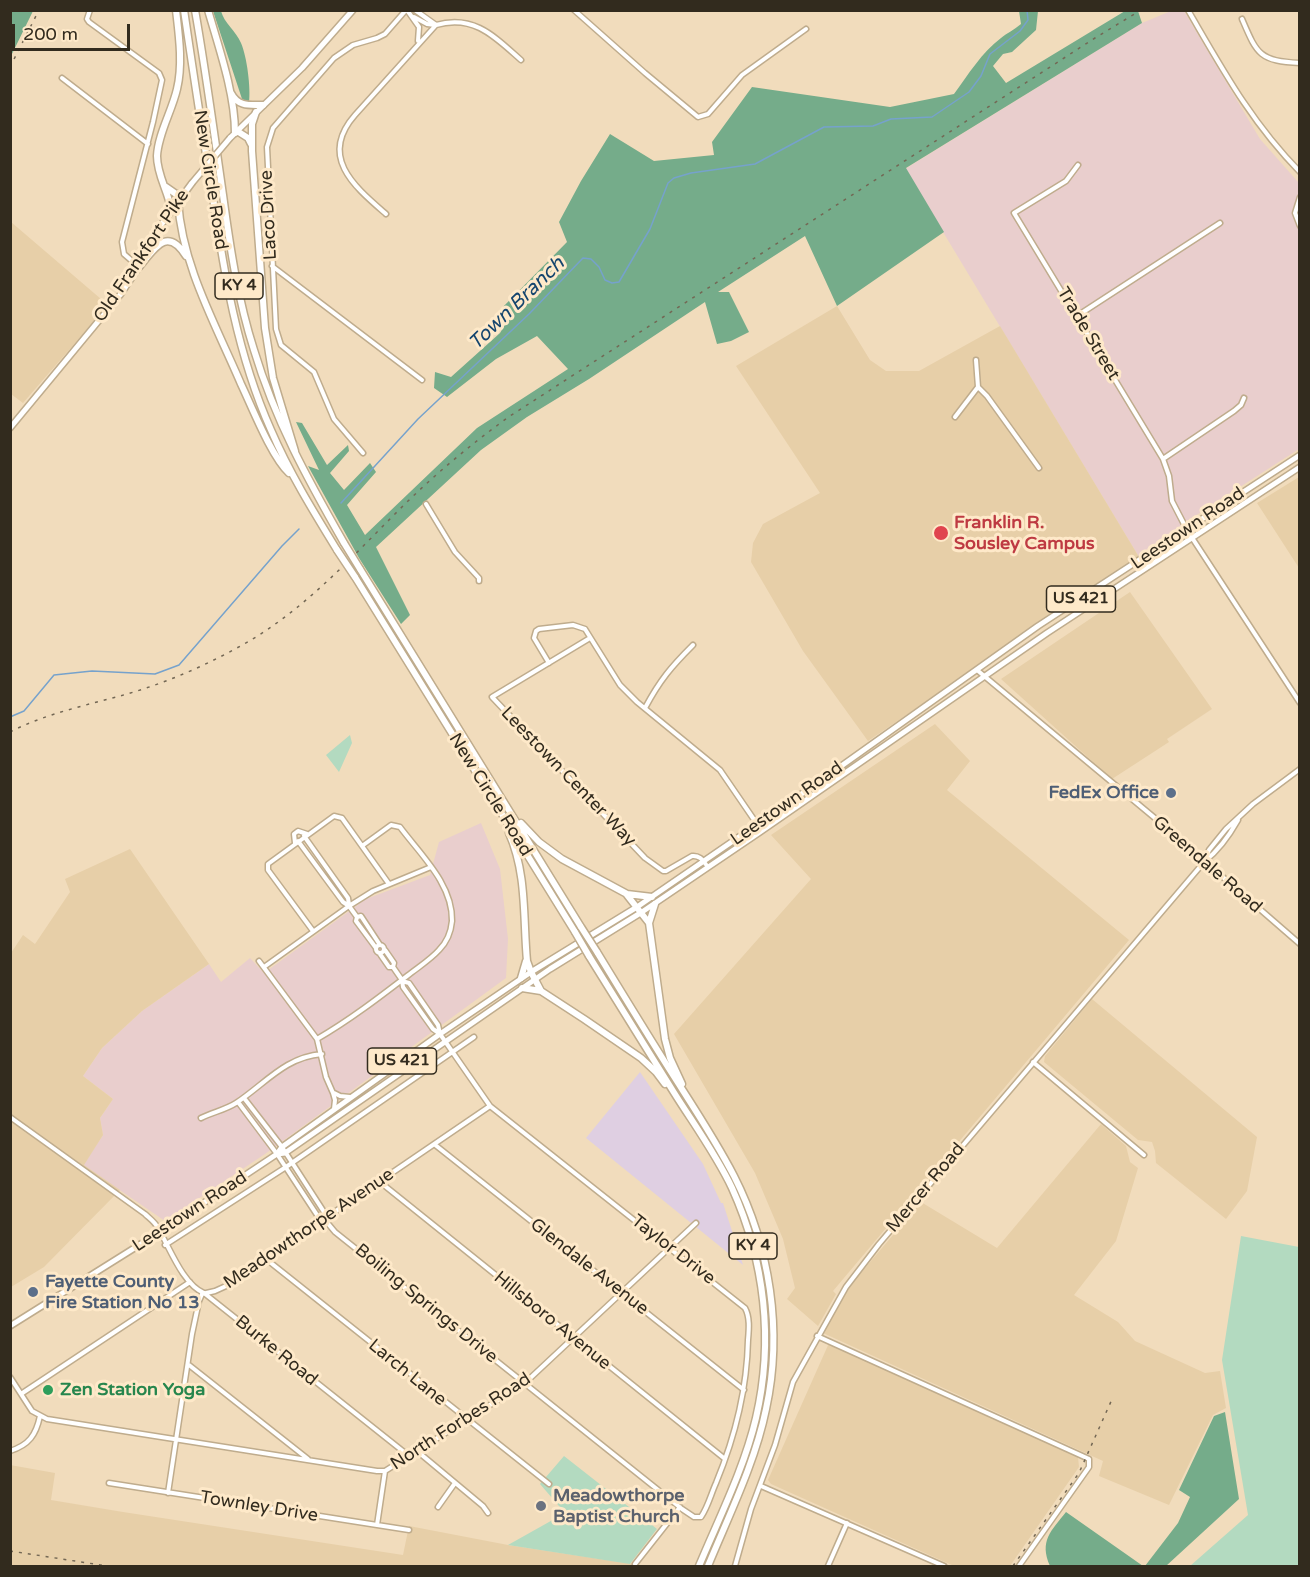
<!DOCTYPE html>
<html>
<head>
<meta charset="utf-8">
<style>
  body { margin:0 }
  #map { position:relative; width:1310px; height:1577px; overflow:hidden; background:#f1dcbc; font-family:"Varela Round",sans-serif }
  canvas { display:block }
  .frame { position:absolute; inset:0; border:12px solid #322b1e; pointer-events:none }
  .scale { position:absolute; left:12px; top:24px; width:118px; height:27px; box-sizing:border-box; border:3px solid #322b1e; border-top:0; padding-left:8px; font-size:18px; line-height:21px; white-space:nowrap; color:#322b1e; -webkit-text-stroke:4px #fee9c9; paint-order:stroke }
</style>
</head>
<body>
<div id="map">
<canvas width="1310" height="1577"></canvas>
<div class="frame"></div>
<div class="scale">200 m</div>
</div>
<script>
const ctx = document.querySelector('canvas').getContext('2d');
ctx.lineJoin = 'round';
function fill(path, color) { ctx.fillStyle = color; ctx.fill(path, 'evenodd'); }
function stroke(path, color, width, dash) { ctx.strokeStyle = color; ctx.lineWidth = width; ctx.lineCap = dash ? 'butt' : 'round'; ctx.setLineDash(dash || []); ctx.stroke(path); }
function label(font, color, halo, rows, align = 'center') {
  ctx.font = font + ' "Varela Round",sans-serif'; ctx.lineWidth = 6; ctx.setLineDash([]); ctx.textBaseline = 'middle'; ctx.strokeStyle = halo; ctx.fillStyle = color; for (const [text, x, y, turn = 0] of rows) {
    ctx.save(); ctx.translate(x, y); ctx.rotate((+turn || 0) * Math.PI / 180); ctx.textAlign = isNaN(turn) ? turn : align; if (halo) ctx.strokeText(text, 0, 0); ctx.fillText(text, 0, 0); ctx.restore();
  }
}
fill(new Path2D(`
  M1171,11H1184L1260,139L1299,183V449L1195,516L1139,557L905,169L1142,23Z
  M481,823L500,869L508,939L506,978L265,1154L165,1221L83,1165L103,1135L100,1118L113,1099L83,1076L102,1048L142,1011L209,964L221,982L250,958L264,973L366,899L430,875L439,842Z`), '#e9cecd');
fill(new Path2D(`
  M11,222L108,305L23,403L11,394Z
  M837,306L870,360L886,371H919L1000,326L1139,557L868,741L803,651L751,562L753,543L763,524L820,493L736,366Z
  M1299,477V568L1257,503Z
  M1130,592L1212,709L1167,739L1169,742L1112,779L1001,679Z
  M935,724L970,761L947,790L1129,940L833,1291L836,1294L818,1326L787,1299L795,1288L783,1239L755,1173L674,1034L811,879L771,835Z
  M130,849L209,964L142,1011L102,1048L83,1076L113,1099L100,1118L103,1135L84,1165L120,1190L44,1267L11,1287V953L23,935L35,944L70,892L65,879Z
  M1092,999L1257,1137L1247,1191L1226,1219L1156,1163L1155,1151L1152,1142L1138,1140L1044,1062L1045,1056Z
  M1101,1124L1126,1146L1130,1162L1138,1168L1116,1241L1074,1295L1118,1322L1135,1341L1205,1373L1220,1371L1226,1408L1213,1415L1169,1505L1099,1476L1103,1461L823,1333L848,1288L921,1202L997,1248Z
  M829,1343L1078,1457L1079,1467L1010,1566H954L771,1484L768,1480Z
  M10,1465L55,1473L51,1500L123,1512L403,1555L409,1526L508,1545L646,1566H11Z`), '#e7cfa8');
fill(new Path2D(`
  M640,1072L703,1164L721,1203H723L743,1265L586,1138Z`), '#dfcfe2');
fill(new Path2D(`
  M350,735L352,743L339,772L326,755Z
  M1241,1236L1299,1247V1566H1190L1248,1515L1222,1360Z
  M564,1456L657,1529L630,1564L508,1545L565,1513L540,1484Z`), '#b3dac0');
fill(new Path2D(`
  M11,10L33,11L11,56L10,11Z
  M213,11H221C224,23 236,31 241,43C247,57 251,88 249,103L242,99Z
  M1019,11H1038L1036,30L1012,52L1003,54L993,66L1006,83L1125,11H1138L1142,23L906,168L944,232L837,306L805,236L718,292H729L749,332L731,341L717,344L705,302L589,379L527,417L481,450L376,547L410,615L401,624L359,558L308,466L319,470L296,422L302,423L327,465L348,445L349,451L330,473L344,490L370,463L376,472L347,505L365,535L477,428L568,369L537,336L496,359L447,397L434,388L435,372L451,377L500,333L508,320L498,312L567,242L559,222L581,181L610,134L654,161L714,155L712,142L752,87L890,107L954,94C968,75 982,52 1001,38C1007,33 1014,30 1021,24Z
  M1225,1412L1239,1499L1166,1566H1145L1178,1523L1190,1497L1179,1490L1214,1416Z
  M1066,1512L1143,1566H1050C1039,1541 1051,1531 1066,1512Z`), '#75ac8a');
stroke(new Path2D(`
  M341,503L418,419L529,314L583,258L591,259L599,267L605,280L612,283L619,282L650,229L668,183L674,178L691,173L755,164L824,127L873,126L891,119L932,117L969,92L981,76L990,54L1020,31L1028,20L1027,10
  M10,717L24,711L54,675L92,671L155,674L179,665L282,546L299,529`), '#76a2cc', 1.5);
const minor = new Path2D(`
  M90,10L87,19L89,22L159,73L162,80L153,122L122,242L124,254L139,267
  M407,10L419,27L418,41
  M415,10L436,25
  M574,10L645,73L698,117L708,114L742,75L806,29
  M1188,10C1223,70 1251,122 1300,172
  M414,17L427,24L435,25
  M1242,19C1257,54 1259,61 1300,63
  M62,78L148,144
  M1078,165L1066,181L1014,213L1163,459L1169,476L1172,501L1187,530L1300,703
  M1300,197L1295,213L1300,226
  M386,214C355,187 318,157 355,115L436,25C474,14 495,37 521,60
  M272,266L422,380
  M1077,316L1220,223
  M978,387L987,396L1039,468
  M955,417L978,387L976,360
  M363,453L334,419L314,372L281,345L276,329L267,147L273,128L334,58L353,45L377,38L385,34L406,10
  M1163,459L1234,411L1241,405L1244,398
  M426,504L455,552L479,578V581
  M590,638L492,697L645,858L663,871H666L692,856C700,855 703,861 708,867
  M549,663L534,638L536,631L539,629L573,625L585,629L620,685L637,702L720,770L757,824L760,832
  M977,670L1156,819L1300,944
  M645,708C660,680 671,667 693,645
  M304,836L348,898L349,905
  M298,841L343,902L349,906L357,917L356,921L376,948
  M295,843L294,834L298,831L307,834
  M1205,860L1209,850L1226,829L1253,804L1300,769
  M357,917L361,916L380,945
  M313,931L268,870V864L334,816L342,818L389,884
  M376 949a4 4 0 1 1 8 0a4 4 0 1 1-8 0Z
  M385,950L394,963L393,967
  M380,954L389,967H393L402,980L403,987L433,1029L440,1034L438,1025L409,983L402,981
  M259,961L317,1039L326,1077L333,1093L335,1100L334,1109
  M264,967L349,906L373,891L431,867
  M317,1039C350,1020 381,996 411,973C420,966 431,959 439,950C447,942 451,932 452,921C453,884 420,854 400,827L391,825L362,846
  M1033,1062L1144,1155
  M334,1093L340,1096L350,1097
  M244,1098L282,1147L324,1212L325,1219
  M238,1102L277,1154L319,1218L325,1220L335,1232L682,1509L694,1517H701C708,1507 711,1494 716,1483C735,1437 747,1390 748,1340C749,1329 750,1317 745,1308L490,1106L440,1034
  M10,1117L145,1214C149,1218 155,1222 158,1228C169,1246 183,1285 204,1293L409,1456
  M201,1118C213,1112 225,1110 236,1103C265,1084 285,1057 322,1054
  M434,1144L744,1390
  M380,1182L725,1459
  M165,1245L286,1167L474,1037
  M266,1259L549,1484
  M817,1336L1089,1459V1467L1019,1566
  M189,1365L308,1459
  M10,1377L32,1411L47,1419L377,1471H385L525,1383L696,1223
  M21,1394L190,1282
  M10,1451C29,1445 36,1435 40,1416
  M417,1451L483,1506L488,1513
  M109,1483L409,1530
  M761,1486L944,1566
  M168,1493L192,1334L199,1301L202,1294L215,1291L226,1286L490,1106
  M438,1507L455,1483
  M377,1525L385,1471
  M635,1564L680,1507
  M735,1566L751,1509L775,1445L793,1382L846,1287L879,1244L1205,861C1219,850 1229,836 1238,820
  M828,1566L847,1523`);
const major = new Path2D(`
  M230,138L302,68L353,10
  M10,428L120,295L139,267L161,225L192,183
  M277,1154L282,1147L440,1034L531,972L637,907L816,784L1038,626L1300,455
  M10,1326L160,1232L277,1154L285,1153L550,969L642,912L760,832L1047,633L1300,467`);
const highway = new Path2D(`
  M184,10C193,71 202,131 212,191C224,273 237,354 271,430C289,472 313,511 337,550
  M195,10C206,72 214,133 223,195C230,247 238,300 254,350C275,420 308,480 344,543
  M208,10C219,48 235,94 235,133
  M231,93C238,107 250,105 263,105
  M256,112L252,124V151L265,328L273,378L295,451
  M237,131L248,138L251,144
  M166,187L176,194H183
  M178,201C182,266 216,325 241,384C252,407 271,456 289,473
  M171,209C168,191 157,175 157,156C158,134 172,111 177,89C183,64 179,36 176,10
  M139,267C155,248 167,226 186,256
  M360,569L581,927
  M355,577L575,932
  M521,823L539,842L562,859L627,894L652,897
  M509,833C527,874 523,917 527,961L531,972L541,991
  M627,895L649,923
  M655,904L649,923L665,1039L670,1058L682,1084
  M597,952C622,993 647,1034 673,1075C694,1108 716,1141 734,1176C770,1247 783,1331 766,1409C755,1463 729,1515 708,1566
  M589,956C617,1001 645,1046 673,1091C693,1123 716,1154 732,1188C765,1261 774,1341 756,1418C744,1469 719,1518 699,1566
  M521,978L526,961
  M522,988L541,991L584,1019L641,1058L656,1072L665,1084`);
stroke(minor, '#bfac8d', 7);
stroke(major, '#bfac8d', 8);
stroke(highway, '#bfac8d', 9);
stroke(minor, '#fff', 4);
stroke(major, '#fff', 5);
stroke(highway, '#fff', 6);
stroke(new Path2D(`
  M10,67L39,10
  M10,732C47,713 88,705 127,694C172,681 216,661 256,637C315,600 359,549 408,501C440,470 474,442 510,416L1095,38L1141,10
  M10,1551L107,1566
  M1013,1566L1079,1473L1113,1397`), '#736754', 1.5, [3, 6]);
const majorBridge = new Path2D(`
  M192,183L230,138`);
const highwayBridge = new Path2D(`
  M344,543L360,569
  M337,550L355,577
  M581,927L597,952
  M575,932L589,956`);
stroke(majorBridge, '#bfac8d', 8, []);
stroke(highwayBridge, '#bfac8d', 9, []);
stroke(majorBridge, '#fff', 5);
stroke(highwayBridge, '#fff', 6);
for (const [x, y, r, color] of [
  [941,533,8,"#e0444e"],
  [1171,793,6,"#5c6f8a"],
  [33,1292,6,"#5c6f8a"],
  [48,1390,6,"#2e9e5b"],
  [541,1506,6,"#6b7280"]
]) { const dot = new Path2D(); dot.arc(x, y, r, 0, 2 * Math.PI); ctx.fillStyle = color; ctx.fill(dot); stroke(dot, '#fee9c9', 2); }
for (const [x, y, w] of [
  [239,286,48],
  [1081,599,69],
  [402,1061,69],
  [753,1246,48]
]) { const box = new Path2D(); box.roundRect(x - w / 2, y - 13, w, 26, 4.5); ctx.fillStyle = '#fee9c9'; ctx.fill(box); stroke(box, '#322b1e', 1.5); }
label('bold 16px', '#322b1e', null, [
  ["KY 4",239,286],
  ["US 421",1081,599],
  ["US 421",402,1061],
  ["KY 4",753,1246]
]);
label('18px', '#322b1e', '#fee9c9', [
  ["New Circle Road",210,180,81],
  ["Laco Drive",269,215,-93],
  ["Old Frankfort Pike",142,256,-56],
  ["Trade Street",1088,334,59],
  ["Leestown Road",1188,529,-34],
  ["Leestown Center Way",568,777,46],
  ["New Circle Road",490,795,58],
  ["Leestown Road",787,804,-35],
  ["Greendale Road",1207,865,41],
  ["Mercer Road",926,1188,-50],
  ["Leestown Road",190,1212,-33],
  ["Meadowthorpe Avenue",309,1229,-34],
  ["Taylor Drive",673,1250,38],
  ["Glendale Avenue",589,1267,38],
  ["Boiling Springs Drive",426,1304,39],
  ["Hillsboro Avenue",552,1321,39],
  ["Burke Road",276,1351,39],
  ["Larch Lane",407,1373,39],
  ["North Forbes Road",461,1422,-33],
  ["Townley Drive",259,1507,9]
]);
label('bold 18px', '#be3a42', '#fee9c9', [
  ["Franklin R.",954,523],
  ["Sousley Campus",954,544]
], 'left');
label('bold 18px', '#4e5e75', '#fee9c9', [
  ["FedEx Office",1159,793],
  ["Fayette County",45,1282,"left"],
  ["Fire Station No 13",45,1303,"left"]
], 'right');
label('bold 18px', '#27864d', '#fee9c9', [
  ["Zen Station Yoga",60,1390]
], 'left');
label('bold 18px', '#5b616d', '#fee9c9', [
  ["Meadowthorpe",553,1496],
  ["Baptist Church",553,1517]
], 'left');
label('italic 20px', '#15456e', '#fee9c9', [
  ["Town Branch",517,304,-44]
]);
</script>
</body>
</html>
